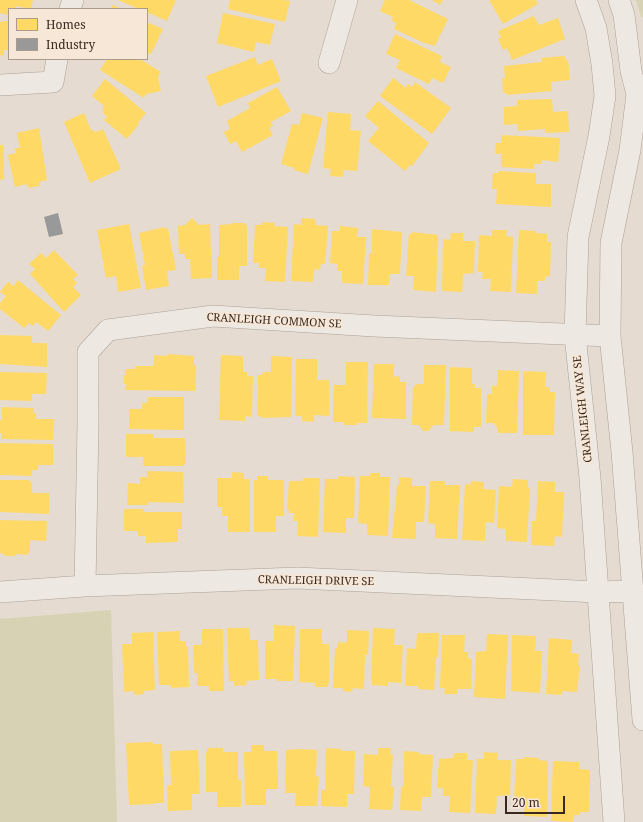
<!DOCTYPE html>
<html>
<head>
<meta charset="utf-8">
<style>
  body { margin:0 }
  #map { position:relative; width:643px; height:822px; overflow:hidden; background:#e5dbd0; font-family:"Noto Serif",serif }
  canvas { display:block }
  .legend { position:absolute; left:8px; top:8px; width:140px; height:52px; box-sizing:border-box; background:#f6e7d7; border:1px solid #ab9b8e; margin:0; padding:5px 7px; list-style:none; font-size:12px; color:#3a2820 }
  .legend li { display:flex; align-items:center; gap:8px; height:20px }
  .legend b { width:20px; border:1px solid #ab9b8e }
  .scale { position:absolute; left:505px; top:796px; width:60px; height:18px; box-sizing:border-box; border:2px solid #3a2820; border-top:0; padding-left:5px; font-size:12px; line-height:14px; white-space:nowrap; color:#3a2820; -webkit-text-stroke:3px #f6e7d7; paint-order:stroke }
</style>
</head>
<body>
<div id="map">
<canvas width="643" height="822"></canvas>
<ul class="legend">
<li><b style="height:11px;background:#ffd966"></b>Homes</li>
<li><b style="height:11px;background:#999"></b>Industry</li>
</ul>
<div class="scale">20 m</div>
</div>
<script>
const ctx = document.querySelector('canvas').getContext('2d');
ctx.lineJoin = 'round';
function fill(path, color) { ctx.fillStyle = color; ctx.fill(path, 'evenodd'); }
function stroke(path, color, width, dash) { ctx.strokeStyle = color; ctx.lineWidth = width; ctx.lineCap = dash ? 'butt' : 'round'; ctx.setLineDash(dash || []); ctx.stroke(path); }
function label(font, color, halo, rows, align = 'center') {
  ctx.font = font + ' "Noto Serif",serif'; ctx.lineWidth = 4; ctx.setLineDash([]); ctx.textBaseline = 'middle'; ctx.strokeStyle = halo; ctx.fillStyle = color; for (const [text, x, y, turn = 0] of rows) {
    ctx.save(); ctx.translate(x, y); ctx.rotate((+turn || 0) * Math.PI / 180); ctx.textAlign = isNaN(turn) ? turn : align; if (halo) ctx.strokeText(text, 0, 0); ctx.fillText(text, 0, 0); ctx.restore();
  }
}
fill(new Path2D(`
  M636,0H643V18L641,16Z
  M111,610L117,822H0V619Z`), '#d7d2b3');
fill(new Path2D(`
  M0,0H33L31,9L16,6L15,9H9V15L0,13Z
  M118,0H176L167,21L147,12V9H139Z
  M230,0H283L290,1L285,22L228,9Z
  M385,0H409L448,19L435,46L424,43L394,29L396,23L392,21L393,17L380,11Z
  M432,0H443L440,5Z
  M489,0H536L538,4L503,24Z
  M113,5L122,9H111Z
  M223,13L275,24L270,45L256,42L254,52L217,43Z
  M534,16L539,25L558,18L565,39L512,60L507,48L503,50L498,39L501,38L498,31Z
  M3,21H9V50H4L3,56L0,55V22H3Z
  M147,22L163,29L151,54L147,53Z
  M395,34L442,56L440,62L451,67L443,83L432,78L429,84L396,68L400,60L386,54Z
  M565,56V60L568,59L570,80L551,82L552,91L507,95V93H503L502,78H505L504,66L542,62L541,58Z
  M255,57L258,65L272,59L281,81L218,107L206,76Z
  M107,59H122L125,60L126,59H140L161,72L158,77L161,91L146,94L144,98L100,70Z
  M393,78L406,88L408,84L412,87L415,82L451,108L432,134L380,96Z
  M105,79L146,113L138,123L139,124L127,139L104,120L107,117L103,113V108L104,106L92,96Z
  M277,87L291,111L271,122L273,126L269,128L273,135L242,152L236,141L230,144L224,132L230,129L227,121L250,108L248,103Z
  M552,99L553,112L568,111L569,132L545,133V129L518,131L517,124L504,125V107L517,106V100Z
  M378,101L429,143L412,166L410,165L405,171L368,141L379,128L365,116Z
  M328,112L351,114L350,130L361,131L357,171L344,170L343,177L330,176L331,169L323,168Z
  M84,113L91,130L96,132L103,129L121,169L90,183L64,122Z
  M302,113L323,118L308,174L294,170V168L281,164L292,124L299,125Z
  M39,128L47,180L39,182L40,186L28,188L27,184L15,187L8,155L16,153L15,148H20L17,133Z
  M502,135L560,138L558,162L542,160L541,164H534V169L501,167V154H495L496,143H501Z
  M0,145H3L4,179L0,180Z
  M498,171L536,173V184H551V207L496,204L497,189H492L493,173H498Z
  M192,218L199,225L210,224L212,278L191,279L190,259H185V254H179L178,226L185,225Z
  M301,218L315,219L316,225L328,226L325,264H321L320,270L314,269L313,282L291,281L294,224L301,225Z
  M262,222L275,223L274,226L288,227L285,282L265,281L266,268H259V263H253L255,225H262Z
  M232,223H245V225H247V266H239V280H217V257H219V225L232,224Z
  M129,224L141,288L118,292L116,276L106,278L97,230Z
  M340,226L358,228L357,237H366L363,284L342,283V271H337V264L330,263L332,231H340Z
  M165,227V229L168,228L176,270L167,271L169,286L146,290L142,266L145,265L139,233Z
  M372,229L402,232L400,274H389V285H368L369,253H372Z
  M492,230H507L506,236L513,237L511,292L490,291L491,279H482L483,272H478L479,235L492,236Z
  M519,230L536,231V233L547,234V242H551L550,277L545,276V281H537V294L516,293Z
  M412,232L438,235L436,292L413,290L414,276H406L409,234H412Z
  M451,233H463V241H475L474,273L463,274L462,292L442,291L443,239L450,240Z
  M54,250L78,275L73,279L77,283L73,287L81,295L64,312L30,274L35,269L29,264L41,253L46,258Z
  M18,280L61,315L48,331L36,322L33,326L29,323L24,328L0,309V303L6,296L0,292L8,282L14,286Z
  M0,335L32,336V343H47V367L0,364Z
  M168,354L194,356V365H196L195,391L125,390L126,384H124V375H125V369H135V366H154V355L168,356Z
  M221,355L243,356V372H247V376H253L252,417L245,416V421L219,420Z
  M271,356L292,357L291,417L261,418V416H257L258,375H262L263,372H271Z
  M296,359H317V380H329V416L314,415V422L302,421V416H295Z
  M346,362H368L367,423H357V425H344V422H333L334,385H346Z
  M374,364H394V377L400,376V382H406V419L372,418Z
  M424,365H446L444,425H434L428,431H423L419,425H412L413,388L417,384H424Z
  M450,367L472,368V384H475V388H481V427H474L473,432L450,431Z
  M498,370L519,371L517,433H498L497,427L493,423H486L487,394H492V386H497Z
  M523,371L546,372L545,387H549L550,392H555L554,435H523Z
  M0,372L47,373L46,394H32V401L0,400Z
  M148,397H184V430L129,429V409H142V403H147Z
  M2,407L34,408L33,413H36V419H54L53,440L2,439V433H0V420H2Z
  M126,434H153V438H185L186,464H184V466H143V457H126Z
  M0,443L53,444V465H38V470H32V476L0,475Z
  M147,471L183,472L184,503L148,502V505H127L128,483L140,484V477H147Z
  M232,472L244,473V479H250V532H228V516H222V507H217V478H232Z
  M370,473H380V477H390L388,536L367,535V524L358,523L360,476H370Z
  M257,476H268V480H284V516H276V532H254V480H257Z
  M338,476L355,477L354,518H346V533L323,532L325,479H338Z
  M399,477L412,478V486H426L424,522H416V539L392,538L394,511L395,512L397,485H399Z
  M303,478H320L318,537L297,536L298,521H293L294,513H289V510H287L289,481H303Z
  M513,479L528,480V487L530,488L527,542L506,541V529L497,528L499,486L512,487Z
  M0,480H29L32,484V491L33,493H49V514L0,512Z
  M430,481H445V485H460L457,539L435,538V524L428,523Z
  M471,481L484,482V489L496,490L494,523L485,522V541L462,540L465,484L470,485Z
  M538,481L555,482V492H564L562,537L555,536L554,546L531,545L532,521H536Z
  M124,509H144L143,512H182V529H178V542L146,543V536H138V531H124Z
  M0,520L47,521L46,541L30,540V551L27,555L16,554V556H4V554L0,553Z
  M274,625L295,626L293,681H277V679H265V641H274Z
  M227,628H249L250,640H258L259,680L246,681L247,685L234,686V681H229Z
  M373,628L395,629L394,645H403L401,683L388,682V686L372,685V682H371Z
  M202,629H223L224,691H209V686H197V673H194L193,645H202Z
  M300,629H322V644H329V683H328V687H315V683L299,682Z
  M347,630L369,631L368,655H365L364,689L353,688L352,692L343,691V688H333L335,648H337L338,642L347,643Z
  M180,631V641H186V646H188L189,687L171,688V685H159L157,632Z
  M153,632L155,690L144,691V694L134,695V691L124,692L122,644H132V633Z
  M417,633H439L438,658H436L434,690L418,689V686H405L407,648L416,649Z
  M487,634L508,635L505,699L474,697L476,652L486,651Z
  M442,635H465L464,652H468V658L472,659L471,689H457V694H444L445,688H440Z
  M512,635L536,636L535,651H542L540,693L511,691Z
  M549,638L572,640L571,653L579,654L578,665H579L580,668L577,692L562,691V695L546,694Z
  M153,742V744H162L164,803H154V804L129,805L126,743Z
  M251,745H264V751H277L278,789H266V805H245L244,752H251Z
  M207,748H223V752H238V780H241V807H217V792H206V753H207Z
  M326,748L341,749V751H355L354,794H347V807L321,806V790H325Z
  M378,748H391L390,755H393L391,787H394L392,810L369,809L370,787L363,786L364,754L378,755Z
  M300,749L317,750L316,776L319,777L317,806H295L296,793H285L286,750Z
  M198,750L200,794H192V810L168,811L167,785H171L170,751Z
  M404,751L419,752V754L433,755L431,797H422L421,811L400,810L401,787H403Z
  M484,752L498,753L497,760H511L510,795L497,796L496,814L475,813L477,759H484Z
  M454,753H467V760H473L470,813L449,812L450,796H443V788H437L439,759L453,758Z
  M524,757L539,758V760L548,761L547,817L524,816L525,799H514L516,759H524Z
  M553,761L579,762V769L590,770L589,812H580V815H574L573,822L551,821Z`), '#ffd966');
fill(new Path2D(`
  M58,213L63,234L49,237L44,217Z`), '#999');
const street = new Path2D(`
  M586,0L596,28L602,64L605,96L599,136L578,237L575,335L590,478L614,822
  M619,0L624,15L631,71L637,94L630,150L611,243L610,336L622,452L643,720
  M70,9L73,0
  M329,63L347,0
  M0,85L53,82L57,59
  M85,586L88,424V352L108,330L213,316L374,326L610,336
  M0,592L85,586L297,578L598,592L632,591`);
stroke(street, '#aba198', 22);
stroke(street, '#eee8e2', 21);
label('11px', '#3a2820', '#f6e7d7', [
  ["CRANLEIGH COMMON SE",274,321,3],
  ["CRANLEIGH WAY SE",583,409,-96],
  ["CRANLEIGH DRIVE SE",316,581,1]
]);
</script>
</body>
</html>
